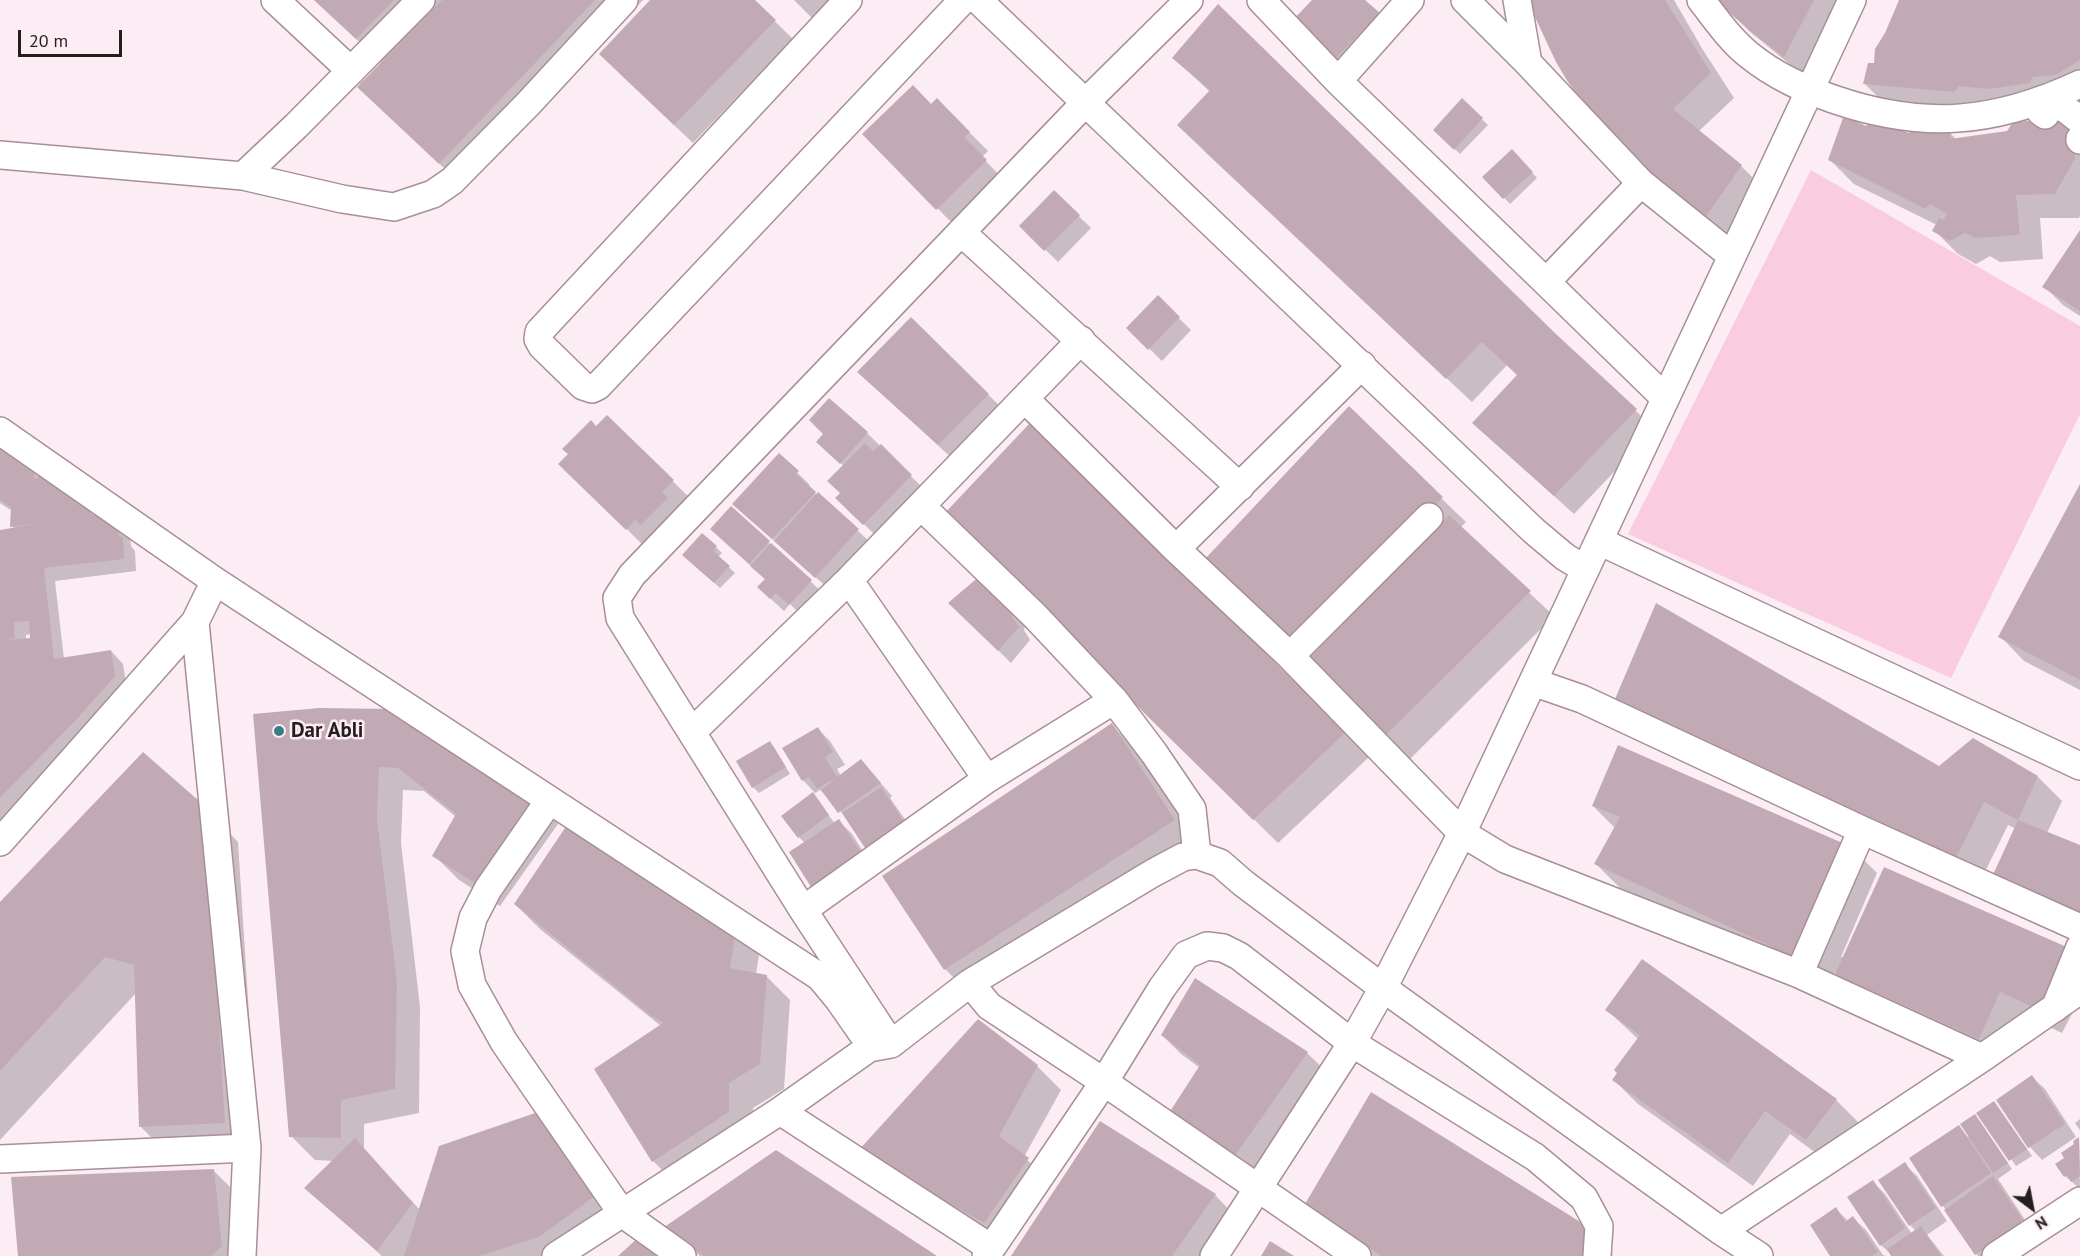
<!DOCTYPE html>
<html>
<head>
<meta charset="utf-8">
<style>
  body { margin:0 }
  #map { position:relative; width:2080px; height:1256px; overflow:hidden; background:#fcecf3; font-family:"PT Sans",sans-serif }
  canvas { display:block }
  .north { position:absolute; left:2002px; top:1178px; width:60px; height:60px; -webkit-text-stroke:4px #fcecf3; paint-order:stroke; rotate:148deg; font-size:16px; font-weight:700; line-height:24px; text-align:center; color:#261d21 }
  .north::after { content:''; display:block; margin:auto; width:21px; height:27px; background:#261d21; clip-path:polygon(50% 0,100% 100%,50% 72%,0 100%) }
  .scale { position:absolute; left:18px; top:30px; width:104px; height:27px; box-sizing:border-box; border:3px solid #261d21; border-top:0; padding-left:8px; font-size:18px; line-height:21px; white-space:nowrap; color:#261d21; -webkit-text-stroke:4px #fcecf3; paint-order:stroke }
</style>
</head>
<body>
<div id="map">
<canvas width="2080" height="1256"></canvas>
<div class="north">N</div>
<div class="scale">20 m</div>
</div>
<script>
const ctx = document.querySelector('canvas').getContext('2d');
ctx.lineJoin = 'round';
function fill(path, color) { ctx.fillStyle = color; ctx.fill(path, 'evenodd'); }
function stroke(path, color, width, dash) { ctx.strokeStyle = color; ctx.lineWidth = width; ctx.lineCap = dash ? 'butt' : 'round'; ctx.setLineDash(dash || []); ctx.stroke(path); }
function label(font, color, halo, rows, align = 'center') {
  ctx.font = font + ' "PT Sans",sans-serif'; ctx.lineWidth = 5; ctx.setLineDash([]); ctx.textBaseline = 'middle'; ctx.strokeStyle = halo; ctx.fillStyle = color; for (const [text, x, y, turn = 0] of rows) {
    ctx.save(); ctx.translate(x, y); ctx.rotate((+turn || 0) * Math.PI / 180); ctx.textAlign = isNaN(turn) ? turn : align; if (halo) ctx.strokeText(text, 0, 0); ctx.fillText(text, 0, 0); ctx.restore();
  }
}
fill(new Path2D(`
  M1811,170L2080,326V414L1951,678L1628,534Z`), '#facce0');
fill(new Path2D(`
  M314,0H643L464,187L359,87L382,63Z
  M652,0H753L793,39L693,143L619,73Z
  M794,0H837L817,23Z
  M1315,0H1362L1379,14L1353,78L1312,41Z
  M1528,0H1674L1703,50L1734,98L1698,132L1741,166L1765,190L1727,245Z
  M1720,0H1850L1809,80L1749,31Z
  M1900,0H2080V99L1888,107L1864,83L1875,64Z
  M1174,58L1555,335L1655,429L1574,514L1493,441L1519,376L1507,365L1472,402L1203,150L1210,92Z
  M1462,100L1488,125L1460,154L1435,130Z
  M931,105L955,118L988,151L982,157L1004,180L956,227L864,134Z
  M1866,128L1909,135L1951,134L1957,140L2080,129V216L2079,218H2040L2043,259L2000,262L1990,256L1976,264L1958,254L1934,230L1937,225L1854,184L1830,160Z
  M1512,151L1537,178L1510,204L1484,177Z
  M1054,192L1091,228L1058,262L1021,226Z
  M2080,233V316L2063,305L2044,286Z
  M1158,298L1191,330L1162,361L1128,328Z
  M911,319L1007,413L957,463L878,390Z
  M829,400L867,433L923,488L876,536L837,498L842,493L844,466L830,454L825,434Z
  M607,417L692,500L645,547L560,464Z
  M1030,425L1369,757L1278,843L945,515Z
  M0,440L129,528L131,546L135,551L136,571L55,581L64,659L111,651L123,664L127,689L0,825V532L15,529L12,526V511L0,503ZM31,634L32,639L26,640V635Z
  M779,455L810,485L808,487L817,495L818,494L871,543L829,589L746,516Z
  M2080,487V690L2024,661L2000,636Z
  M1441,498L1466,522L1460,528L1554,616L1405,764L1230,584Z
  M731,508L823,593L802,616L790,604L784,611L771,599L759,587L766,580L724,541Z
  M703,535L722,553L718,557L735,573L720,588L690,561Z
  M981,577L1028,618L1024,630L1030,640L1011,663L950,603Z
  M255,716L534,800L558,824L500,906L459,880L434,855L456,817L424,791L403,790L401,843L420,1007L419,1113L364,1124V1149L420,1210L540,1113L618,1221L571,1256H382L306,1188L334,1161L315,1160L291,1136Z
  M1112,725L1136,750L1199,844L969,993L945,969Z
  M817,728L830,741L845,765L837,769L841,776L861,761L892,796L890,798L916,835L879,859L866,847L851,824L831,800L820,790L815,793L803,780Z
  M1638,730L1939,768L2038,777L2062,801L2047,833L2080,847L2016,829L2008,825L1980,882Z
  M770,743L775,749L790,774L759,793L753,787Z
  M818,800L835,824L839,821L852,834L873,867L825,898L812,886L805,843L799,837Z
  M1593,806L1853,849L1877,873L1841,957L2069,950L2080,998L2062,1033L2025,1016L2003,1062L1861,998L1835,972L1829,985L1620,888L1596,864L1615,828Z
  M205,808L238,842L258,1156L174,1160L140,1126L136,993L0,1140V905Z
  M515,904L735,930L759,955L756,974L766,976L790,1000L784,1089L753,1108V1137L677,1185L653,1161L661,1026L540,929Z
  M1196,980L1307,1053L1326,1071L1254,1175L1171,1113L1200,1068L1181,1054L1162,1035Z
  M1607,1010L1836,1100L1860,1124L1831,1164L1790,1134L1753,1186L1638,1104L1614,1080L1638,1039Z
  M1037,1066L1061,1090L1024,1157L1052,1183L1008,1246L884,1175Z
  M2032,1077L2045,1089L2076,1137L2042,1160L2030,1147L1998,1100Z
  M1994,1103L2032,1156L2016,1166L1979,1113Z
  M1975,1116L2012,1169L1998,1179L2035,1235L2004,1256H1978L1943,1206L1959,1127L1968,1137Z
  M2080,1119V1130L2075,1123Z
  M2079,1139L2080,1186L2078,1187L2065,1176L2067,1158Z
  M1904,1164L1917,1176L1947,1221L1927,1235L1944,1256H1893L1881,1245L1873,1182L1885,1194L1912,1234L1916,1231L1910,1225Z
  M213,1170L238,1195L244,1256H20Z
  M1215,1195L1239,1220L1213,1256H1013Z
  M1836,1209L1848,1221L1853,1218L1866,1230L1883,1255L1886,1256H1832Z
  M1331,1228L1589,1229L1613,1256H1372Z
  M677,1241L934,1256H700Z`), '#0003');
fill(new Path2D(`
  M314,0H394L356,39Z
  M442,0H595L439,164L357,87Z
  M650,0H755L776,20L674,125L599,54Z
  M1312,0H1365L1380,13L1334,60L1291,22Z
  M1527,0H1665L1711,73L1673,109L1742,165L1702,222L1630,160L1593,118L1568,82L1556,62Z
  M1718,0H1814L1784,57L1750,31L1723,7Z
  M1899,0H2080V60L2056,75L2033,77L2029,83L2003,87L1987,89L1959,86L1954,92L1863,84L1868,63H1874L1875,49L1885,33Z
  M1218,4L1556,334L1637,409L1554,496L1472,423L1517,375L1482,342L1446,379L1177,125L1210,90L1172,58Z
  M913,85L931,104L937,98L970,132L964,137L987,160L936,210L862,134Z
  M1462,98L1483,118L1454,150L1433,130Z
  M1844,115L1866,126L1873,119L1909,133L1912,128L1951,132L1950,139L2007,131L2013,122L2071,118L2075,159L2055,194L2016,195L2020,235L1975,238L1965,233L1950,241L1932,231L1939,218L1943,220L1947,214L1930,204L1925,209L1828,160Z
  M1512,149L1533,172L1503,199L1482,177Z
  M1054,190L1080,215L1044,251L1019,226Z
  M2080,230V311L2042,287Z
  M1158,295L1180,317L1148,350L1126,328Z
  M911,317L989,394L938,445L857,372Z
  M829,398L868,432L840,464L816,442L823,434L809,420Z
  M1349,406L1443,497L1298,648L1204,560Z
  M607,415L674,480L662,492L668,498L641,525L635,520L626,530L558,464L568,454L562,449L591,420L596,426Z
  M1030,423L1346,732L1253,820L943,515Z
  M0,438L41,466L33,477L37,479L40,474L89,497L91,515L117,514L119,537H123L124,559L44,568L54,659L111,650L115,676L76,720L0,798V530L35,524L10,527L11,507L0,500ZM29,621L30,638L5,640L15,638L14,622Z
  M865,443L873,451L881,444L912,475L863,525L835,498L840,493L827,481Z
  M779,453L799,471L796,474L816,492L772,539L732,504Z
  M2080,484V680L1998,637Z
  M818,492L859,529L815,578L774,541Z
  M731,506L770,541L749,564L710,529Z
  M1449,515L1531,591L1380,741L1301,667Z
  M702,533L717,546L713,551L730,566L714,583L682,555Z
  M771,543L812,580L789,605L776,593L770,599L757,587L765,579L750,566Z
  M981,575L1017,604L1012,617L1019,627L998,651L948,603Z
  M1656,603L1939,766L1973,738L2038,776L2018,820L1984,802L1956,858L1612,706Z
  M319,708L391,709L535,799L475,883L432,856L456,814L398,768L379,767L377,818L397,982L395,1089L341,1100V1138L289,1137L253,714Z
  M1112,723L1175,820L944,970L882,876Z
  M818,727L833,752L825,757L837,777L861,759L881,783L838,813L821,790L836,778L817,789L809,777L802,781L782,748Z
  M770,741L786,767L752,788L736,761Z
  M1618,745L1854,848L1804,962L1594,864L1620,817L1592,806Z
  M143,752L206,807L225,1123L139,1127L134,965L105,957L0,1071V902Z
  M881,787L904,822L865,848L842,813Z
  M813,792L829,815L798,838L781,816Z
  M839,819L862,854L811,887L789,852Z
  M2018,820L2080,845V914L1992,877Z
  M569,822L736,929L730,968L767,975L760,1064L729,1083V1112L652,1162L594,1069L663,1023L650,1015L514,904Z
  M1884,867L2069,948L2037,1009L2000,992L1979,1039L1835,974Z
  M1642,959L1837,1099L1806,1140L1765,1111L1728,1163L1612,1080L1617,1073L1614,1070L1640,1035L1605,1010Z
  M1195,978L1308,1052L1234,1157L1169,1113L1200,1065L1161,1035Z
  M978,1019L1038,1065L999,1136L1029,1158L984,1223L858,1151Z
  M2032,1075L2065,1124L2028,1148L1996,1100Z
  M1371,1092L1590,1228L1592,1256H1381L1305,1204Z
  M1994,1101L2027,1149L2009,1161L1976,1113Z
  M541,1111L595,1196L539,1237L479,1256H404L439,1146Z
  M1975,1114L2008,1163L1993,1173L1960,1124Z
  M1100,1121L1216,1194L1172,1256H1011Z
  M1959,1125L1991,1173L1941,1207L1909,1158Z
  M2079,1137L2080,1176L2071,1182L2067,1175L2064,1177L2055,1164L2064,1158L2061,1153L2074,1144L2073,1141Z
  M355,1138L413,1203L377,1251L304,1188Z
  M776,1150L937,1256H704L663,1228Z
  M1905,1162L1936,1208L1909,1226L1878,1180Z
  M214,1169L222,1246L211,1256H18L11,1177Z
  M1993,1176L2024,1222L1975,1255L1944,1210Z
  M1873,1180L1905,1228L1880,1246L1847,1197Z
  M1836,1207L1845,1222L1853,1216L1878,1252L1872,1256H1830L1810,1225Z
  M1921,1226L1941,1256H1891L1887,1249Z
  M640,1236L667,1256H618Z
  M1270,1241L1294,1256H1261Z`), '#c2aab4');
const street = new Path2D(`
  M275,0L351,71
  M848,0L539,332L538,339L542,346L583,386L592,389L598,386L963,0
  M978,0L1534,531L1565,557L1585,569
  M1261,0L1338,81L1546,282L1641,183
  M1465,0L1528,63L1641,183L1732,256
  M1517,0L1528,63
  M1701,0C1716,19 1730,40 1749,55C1775,76 1802,88 1833,99C1923,130 1994,124 2080,84
  M1338,81L1410,0
  M2041,112L2045,115L2055,101L2080,120
  M2080,139V140
  M0,155L243,176L342,199L394,207L433,194L452,181L528,104L624,0
  M243,176L296,126L421,0
  M961,232L1240,487
  M1546,282L1665,398
  M1025,399L1176,549L1290,656L1462,833L1505,859L1799,974L1982,1058
  M0,431L215,581L820,977L839,1000L862,1033
  M921,506L1035,616L1114,700L1154,753L1192,809L1197,855
  M1599,541L2080,766
  M1176,549L1362,365
  M849,580L987,779
  M215,581L195,622L247,1148L242,1256
  M1290,656L1429,517
  M1533,682L1582,699L1862,830L2080,928
  M692,732L849,580L1081,340
  M549,801L488,889L473,918L465,951L472,985L504,1042L622,1213L682,1256
  M0,842L195,622
  M803,910L987,779L1114,700
  M1799,974L1862,830
  M970,983L989,1006L1104,1082L1357,1256
  M2055,1008L2080,947
  M891,1044L803,910L620,618L617,598L632,575L1085,103L1189,0
  M780,1111L991,1248
  M0,1159L247,1148
  M1721,1231L1982,1058L2080,990
  M556,1256L780,1111L869,1048L891,1044L970,983L1153,873L1183,857L1197,855L1220,863L1243,883L1383,988L1721,1231L1759,1256
  M986,1256L1104,1082L1162,988L1186,955L1207,946L1223,948L1239,956L1352,1043L1535,1157L1584,1198L1599,1226L1597,1256
  M1214,1256L1352,1043L1383,988L1462,833L1852,0
  M1996,1256L2080,1201`);
stroke(street, '#a78f9a', 30);
stroke(street, '#fff', 27);
for (const [x, y, r, color] of [
  [279,731,6,"#357e82"]
]) { const dot = new Path2D(); dot.arc(x, y, r, 0, 2 * Math.PI); ctx.fillStyle = color; ctx.fill(dot); stroke(dot, '#fcecf3', 2); }
label('bold 21px', '#261d21', '#fcecf3', [
  ["Dar Abli",291,731]
], 'left');
</script>
</body>
</html>
